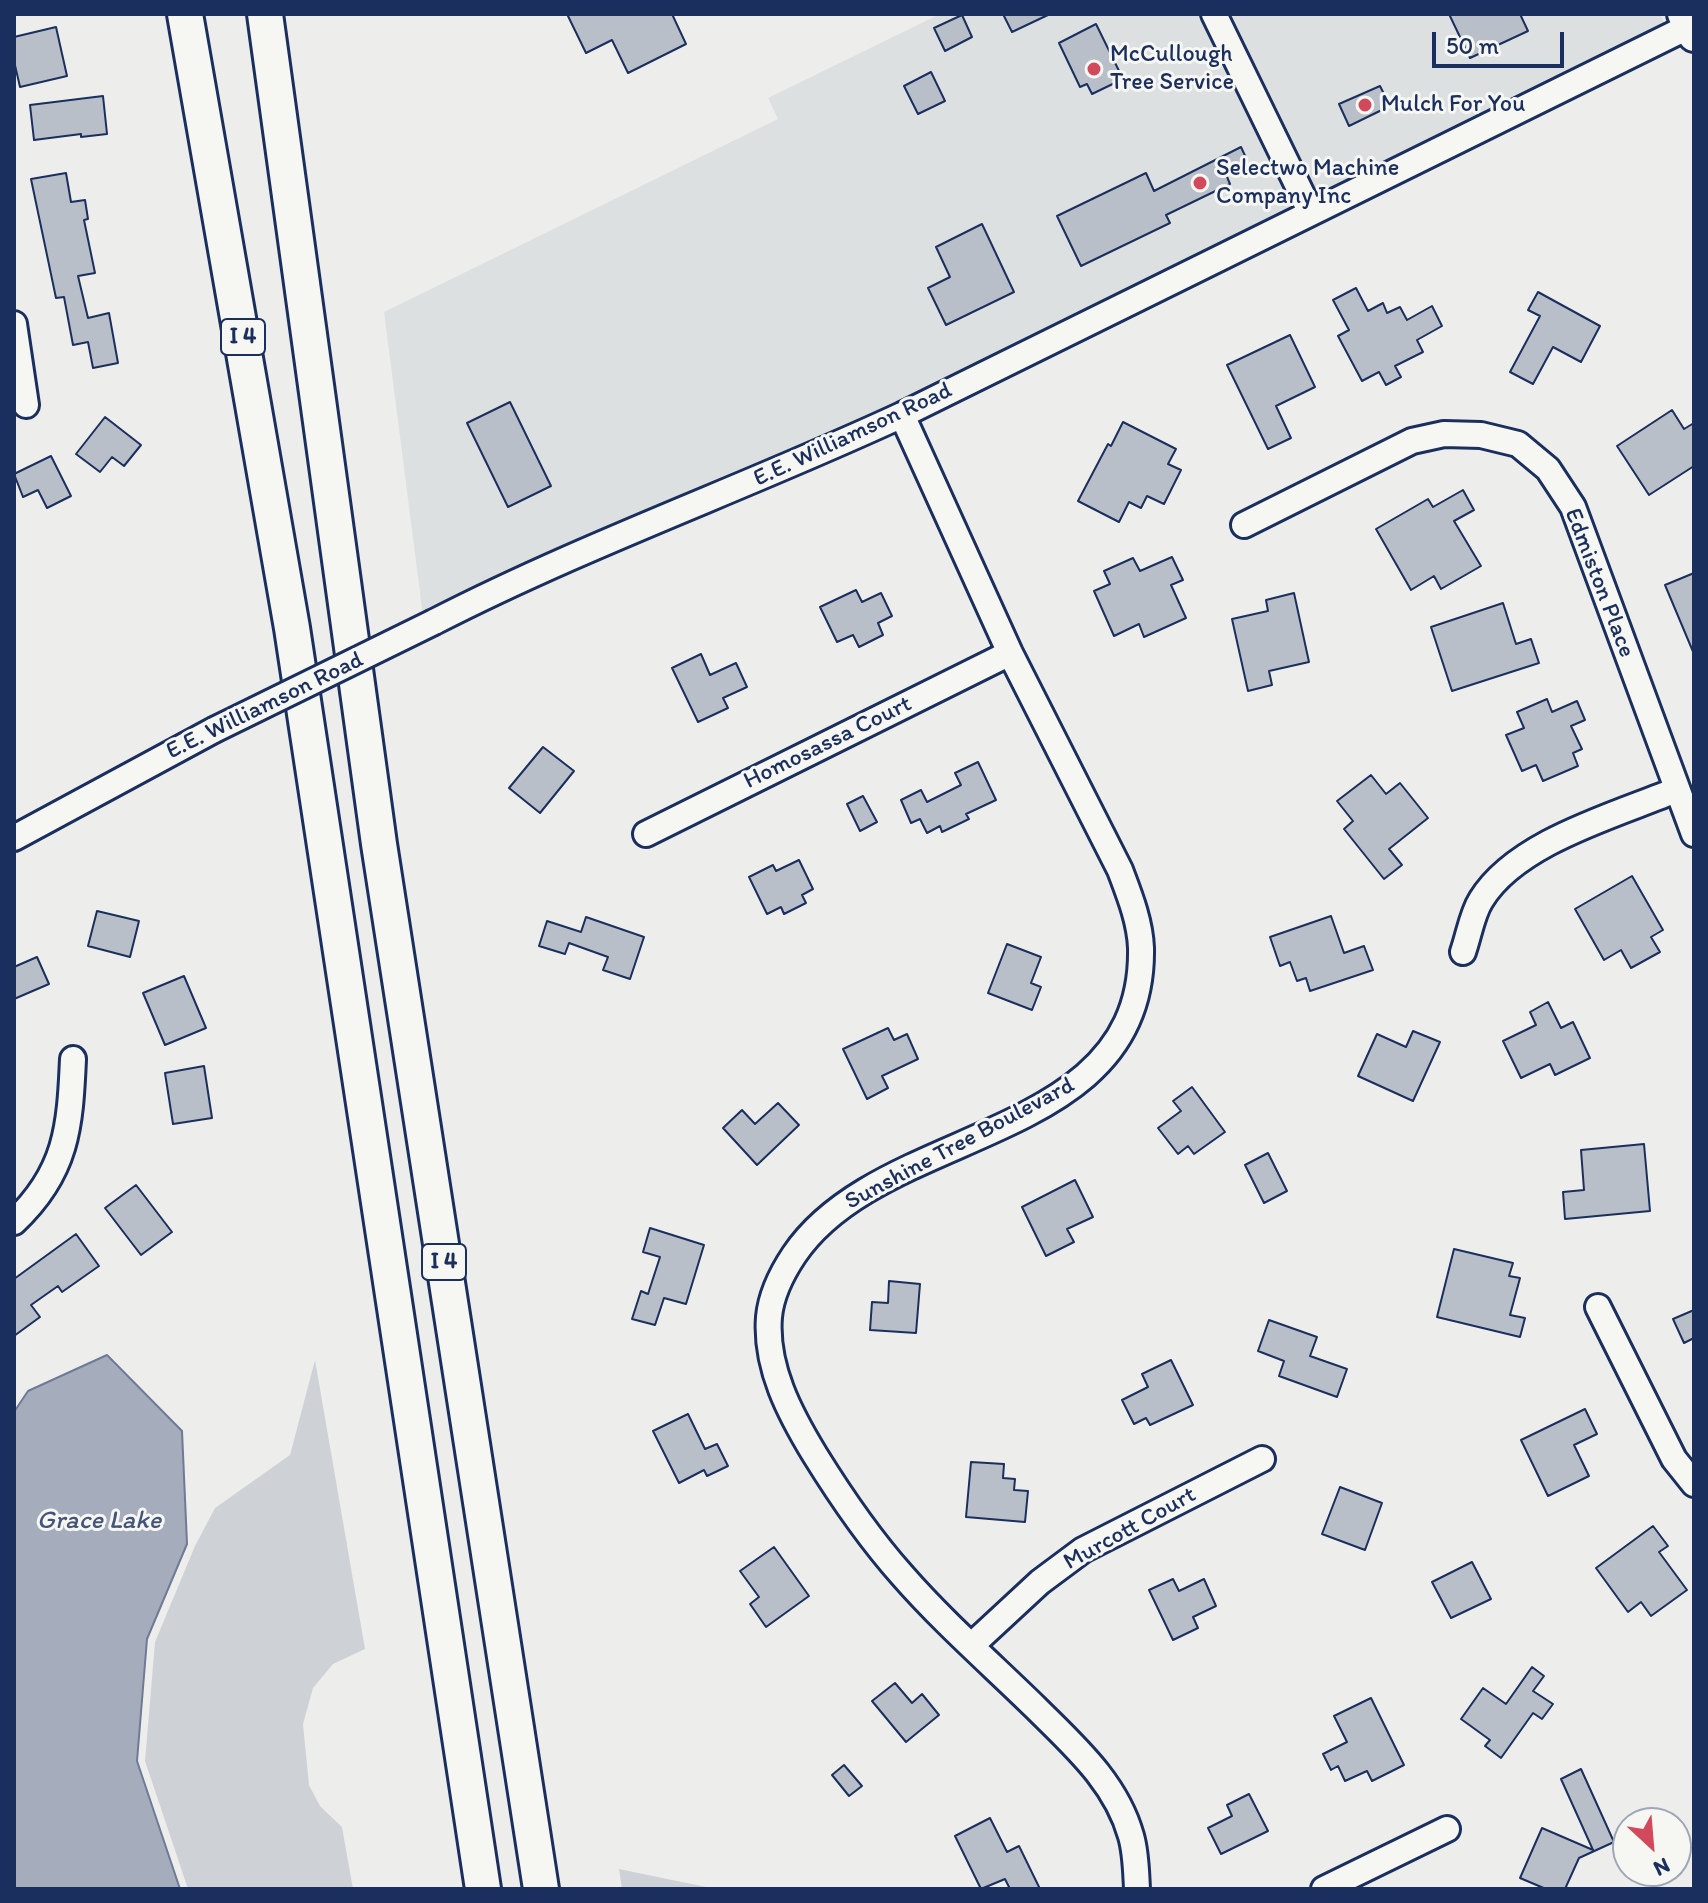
<!DOCTYPE html>
<html>
<head>
<meta charset="utf-8">
<style>
  body { margin:0 }
  #map { position:relative; width:1708px; height:1903px; overflow:hidden; background:#edeeec; font-family:Itim,sans-serif }
  canvas { display:block }
  .frame { position:absolute; inset:0; border:16px solid #1b2f5e; pointer-events:none }
  .north { position:absolute; left:1612px; top:1807px; width:80px; height:80px; box-sizing:border-box; background:#f6f6f2; border:2px solid #9ea6b7; border-radius:50%; rotate:154deg; font-size:22px; font-weight:700; line-height:32px; text-align:center; color:#1b2f5e }
  .north::after { content:''; display:block; margin:auto; width:28px; height:36px; background:#d1495b; clip-path:polygon(50% 0,100% 100%,50% 72%,0 100%) }
  .scale { position:absolute; left:1432px; top:32px; width:132px; height:36px; box-sizing:border-box; border:4px solid #1b2f5e; border-top:0; padding-left:10px; font-size:24px; line-height:28px; white-space:nowrap; color:#1b2f5e; -webkit-text-stroke:6px #f6f6f2; paint-order:stroke }
</style>
</head>
<body>
<div id="map">
<canvas width="1708" height="1903"></canvas>
<div class="frame"></div>
<div class="north">N</div>
<div class="scale">50 m</div>
</div>
<script>
const ctx = document.querySelector('canvas').getContext('2d');
ctx.lineJoin = 'round';
function fill(path, color) { ctx.fillStyle = color; ctx.fill(path, 'evenodd'); }
function stroke(path, color, width, dash) { ctx.strokeStyle = color; ctx.lineWidth = width; ctx.lineCap = dash ? 'butt' : 'round'; ctx.setLineDash(dash || []); ctx.stroke(path); }
function label(font, color, halo, rows, align = 'center') {
  ctx.font = font + ' Itim,sans-serif'; ctx.lineWidth = 6; ctx.setLineDash([]); ctx.textBaseline = 'middle'; ctx.strokeStyle = halo; ctx.fillStyle = color; for (const [text, x, y, turn = 0] of rows) {
    ctx.save(); ctx.translate(x, y); ctx.rotate((+turn || 0) * Math.PI / 180); ctx.textAlign = isNaN(turn) ? turn : align; if (halo) ctx.strokeText(text, 0, 0); ctx.fillText(text, 0, 0); ctx.restore();
  }
}
fill(new Path2D(`
  M940,14H1204L1299,208L888,410L423,616L384,312L778,119L768,98Z
  M1224,14H1660L1665,24L1315,200Z`), '#dde0e1');
fill(new Path2D(`
  M315,1360L365,1649L333,1664L313,1688L303,1724L309,1785L320,1806L342,1827L353,1889H188L145,1761L155,1642L195,1546L215,1508L290,1455Z
  M619,1869L706,1887L718,1889H622Z`), '#ced2d7');
const water = new Path2D(`
  M107,1355L182,1431L187,1544L147,1639L137,1761L180,1889H14V1412L28,1391Z`);
fill(water, '#a5acbc');
stroke(water, '#6e7a96', 2);
const building = new Path2D(`
  M567,14H672L686,44L628,73L612,40L586,53Z
  M1003,14H1050L1012,32Z
  M1449,14H1520L1528,31L1470,58Z
  M962,15L972,37L945,51L934,28Z
  M1096,24L1123,79L1092,94L1087,84L1080,87L1059,43Z
  M56,27L67,76L20,87L14,61V37Z
  M931,72L945,101L918,114L904,86Z
  M1380,86L1390,106L1349,126L1339,104Z
  M103,96L107,134L81,137V134L34,140L30,105Z
  M1241,147L1247,160L1225,172L1230,184L1166,215L1170,223L1081,266L1057,216L1146,173L1154,191Z
  M66,173L71,202L85,200L88,219L84,220L95,273L78,276L88,318L109,313L118,363L93,368L88,342L73,345L64,297L56,298L31,179Z
  M982,224L1014,292L946,325L928,288L950,277L936,247Z
  M1356,288L1368,311L1383,303L1387,313L1400,307L1407,320L1432,306L1442,326L1417,340L1423,352L1395,366L1401,377L1386,385L1379,372L1362,381L1338,336L1349,330L1333,300Z
  M1538,292L1600,326L1581,362L1553,347L1533,384L1510,372L1540,316L1528,310Z
  M1290,335L1315,387L1276,406L1291,438L1268,449L1227,365Z
  M510,402L551,486L508,507L467,423Z
  M1672,410L1684,429L1694,423V466L1649,495L1617,446Z
  M105,417L141,445L124,466L112,457L100,472L76,454Z
  M1123,422L1176,449L1168,464L1181,470L1164,504L1147,496L1141,508L1129,502L1119,522L1078,501L1108,444L1111,446Z
  M51,456L71,496L47,508L38,490L23,497L14,474Z
  M1463,490L1474,510L1454,521L1481,566L1441,589L1434,576L1411,590L1376,529L1428,499L1433,507Z
  M1172,557L1183,580L1171,585L1186,618L1144,637L1139,624L1114,636L1094,591L1110,584L1104,571L1133,558L1140,571Z
  M1694,573V654L1665,585Z
  M856,590L862,602L881,593L892,616L878,623L883,635L859,647L853,635L837,642L820,607Z
  M1294,593L1309,662L1269,671L1272,685L1248,691L1232,619L1268,611L1266,600Z
  M1503,603L1516,644L1531,639L1539,663L1452,691L1431,627Z
  M701,654L710,675L736,663L747,687L723,698L728,708L698,722L672,668Z
  M1547,699L1552,712L1577,701L1585,720L1571,726L1582,749L1573,753L1578,766L1543,781L1536,765L1522,771L1506,735L1524,728L1517,712Z
  M543,747L574,771L540,813L509,788Z
  M978,762L996,800L966,814L969,819L942,832L940,826L927,833L920,819L911,823L901,800L921,790L927,802L961,785L955,773Z
  M1371,775L1386,794L1400,783L1428,818L1389,849L1402,865L1384,879L1344,829L1353,821L1337,801Z
  M863,796L877,822L860,831L847,804Z
  M799,860L813,889L802,895L806,903L784,914L781,907L767,914L749,877L773,865L776,871Z
  M1632,876L1663,930L1651,937L1660,952L1631,968L1621,950L1604,960L1575,909Z
  M97,911L139,921L130,957L88,946Z
  M1331,916L1344,953L1364,946L1373,970L1310,991L1306,978L1297,981L1290,962L1280,966L1270,937Z
  M586,917L644,937L630,979L603,970L608,957L569,943L565,954L539,946L547,921L581,932Z
  M1007,944L1041,957L1031,983L1041,987L1032,1010L988,993Z
  M37,957L49,984L14,999V967Z
  M184,976L206,1028L165,1045L143,993Z
  M1548,1002L1561,1028L1573,1022L1590,1058L1555,1075L1550,1064L1521,1078L1503,1041L1536,1025L1530,1012Z
  M888,1028L894,1040L907,1034L918,1059L882,1076L888,1088L867,1099L843,1049Z
  M1413,1031L1440,1042L1413,1101L1358,1076L1377,1034L1406,1047Z
  M204,1066L212,1118L173,1124L165,1073Z
  M1192,1087L1225,1132L1194,1154L1188,1146L1178,1154L1158,1128L1181,1111L1173,1101Z
  M778,1103L799,1125L757,1165L723,1128L742,1110L755,1124Z
  M1644,1144L1650,1211L1565,1219L1563,1192L1584,1190L1581,1150Z
  M1268,1153L1287,1191L1264,1203L1245,1165Z
  M1075,1180L1093,1217L1067,1229L1074,1242L1046,1256L1022,1207Z
  M136,1185L172,1232L141,1255L105,1208Z
  M650,1228L704,1245L686,1304L664,1298L655,1325L632,1319L641,1291L648,1294L660,1257L643,1252Z
  M76,1234L99,1266L62,1292L58,1286L31,1305L40,1317L14,1336V1279Z
  M1454,1249L1513,1263L1509,1276L1520,1278L1510,1315L1525,1318L1520,1337L1437,1317Z
  M889,1281L920,1284L916,1333L870,1330L872,1302L888,1303Z
  M1694,1310V1338L1684,1343L1673,1319Z
  M1269,1320L1317,1337L1310,1356L1347,1369L1337,1397L1279,1376L1284,1361L1258,1351Z
  M1171,1360L1193,1405L1150,1425L1146,1418L1134,1424L1122,1400L1148,1387L1142,1374Z
  M1585,1409L1597,1434L1574,1445L1589,1476L1548,1496L1521,1440Z
  M688,1414L705,1449L717,1444L728,1466L707,1476L704,1470L679,1483L653,1431Z
  M971,1462L1004,1464L1003,1478L1015,1479L1014,1490L1028,1491L1025,1522L966,1517Z
  M1340,1487L1382,1503L1365,1550L1322,1534Z
  M1653,1526L1668,1546L1659,1552L1687,1590L1651,1616L1641,1602L1628,1612L1596,1568Z
  M774,1547L809,1596L766,1627L750,1604L759,1597L740,1571Z
  M1472,1562L1491,1599L1451,1618L1432,1582Z
  M1173,1579L1179,1591L1204,1579L1216,1606L1193,1617L1198,1628L1173,1640L1149,1590Z
  M1532,1667L1544,1676L1533,1691L1553,1704L1542,1719L1533,1713L1501,1758L1485,1746L1490,1740L1461,1719L1483,1688L1506,1704Z
  M895,1683L912,1703L922,1694L939,1715L906,1742L872,1701Z
  M1371,1698L1404,1765L1372,1781L1367,1771L1345,1781L1338,1766L1331,1770L1323,1754L1347,1742L1334,1716Z
  M844,1765L862,1786L849,1796L832,1775Z
  M1581,1769L1614,1842L1579,1858L1565,1889H1546L1520,1878L1542,1828L1593,1850L1561,1779Z
  M1249,1794L1268,1831L1221,1854L1208,1828L1232,1816L1227,1805Z
  M990,1818L1007,1852L1019,1846L1040,1889H1010L1005,1879L981,1889L955,1836Z`);
fill(building, '#b9bfc8');
stroke(building, '#1b2f5e', 2);
const minor = new Path2D(`
  M1214,14L1311,213
  M14,324L26,405
  M902,415L1010,653L1120,870C1129,894 1140,921 1141,948C1145,1145 882,1124 794,1255C782,1273 771,1295 769,1317C765,1367 790,1414 815,1455C841,1497 869,1538 902,1575C943,1622 991,1664 1036,1708C1073,1745 1116,1782 1131,1836C1136,1853 1136,1871 1137,1889
  M1244,525L1412,441L1444,434L1481,435L1518,444L1548,469L1573,507L1694,834
  M434,622C586,544 747,487 902,415L1694,24
  M646,834L1010,653
  M14,838L214,730
  M1463,952C1469,935 1472,914 1481,900C1516,842 1616,815 1676,790
  M14,1222C67,1172 70,1127 73,1059
  M1598,1307L1674,1459L1694,1484
  M972,1645L1040,1582L1083,1550L1262,1459
  M1324,1889L1447,1829`);
const major = new Path2D(`
  M1683,14L1694,36`);
const highway = new Path2D(`
  M185,14L292,628L483,1889
  M265,14L379,844L541,1889`);
stroke(minor, '#1b2f5e', 30);
stroke(major, '#1b2f5e', 36);
stroke(highway, '#1b2f5e', 40);
stroke(minor, '#f6f6f2', 24);
stroke(major, '#f6f6f2', 30);
stroke(highway, '#f6f6f2', 34);
const minorBridge = new Path2D(`
  M214,730L434,622`);
stroke(minorBridge, '#1b2f5e', 30, []);
stroke(minorBridge, '#f6f6f2', 24);
for (const [x, y, r, color] of [
  [1094,69,8,"#d1495b"],
  [1365,105,8,"#d1495b"],
  [1200,183,8,"#d1495b"]
]) { const dot = new Path2D(); dot.arc(x, y, r, 0, 2 * Math.PI); ctx.fillStyle = color; ctx.fill(dot); stroke(dot, '#f6f6f2', 3); }
for (const [x, y, w] of [
  [243,337,44],
  [444,1262,44]
]) { const box = new Path2D(); box.roundRect(x - w / 2, y - 18, w, 36, 6); ctx.fillStyle = '#f6f6f2'; ctx.fill(box); stroke(box, '#1b2f5e', 2); }
label('bold 22px', '#1b2f5e', null, [
  ["I 4",243,337],
  ["I 4",444,1262]
]);
label('24px', '#1b2f5e', '#f6f6f2', [
  ["McCullough",1110,55],
  ["Tree Service",1110,83],
  ["Mulch For You",1381,105],
  ["Selectwo Machine",1216,169],
  ["Company Inc",1216,197]
], 'left');
label('24px', '#1b2f5e', '#f6f6f2', [
  ["E.E. Williamson Road",853,435,-25],
  ["Edmiston Place",1599,583,69],
  ["E.E. Williamson Road",265,706,-26],
  ["Homosassa Court",828,743,-26],
  ["Sunshine Tree Boulevard",960,1144,-28],
  ["Murcott Court",1130,1529,-29]
]);
label('italic 26px', '#44547a', '#f6f6f2', [
  ["Grace Lake",99,1521]
]);
</script>
</body>
</html>
